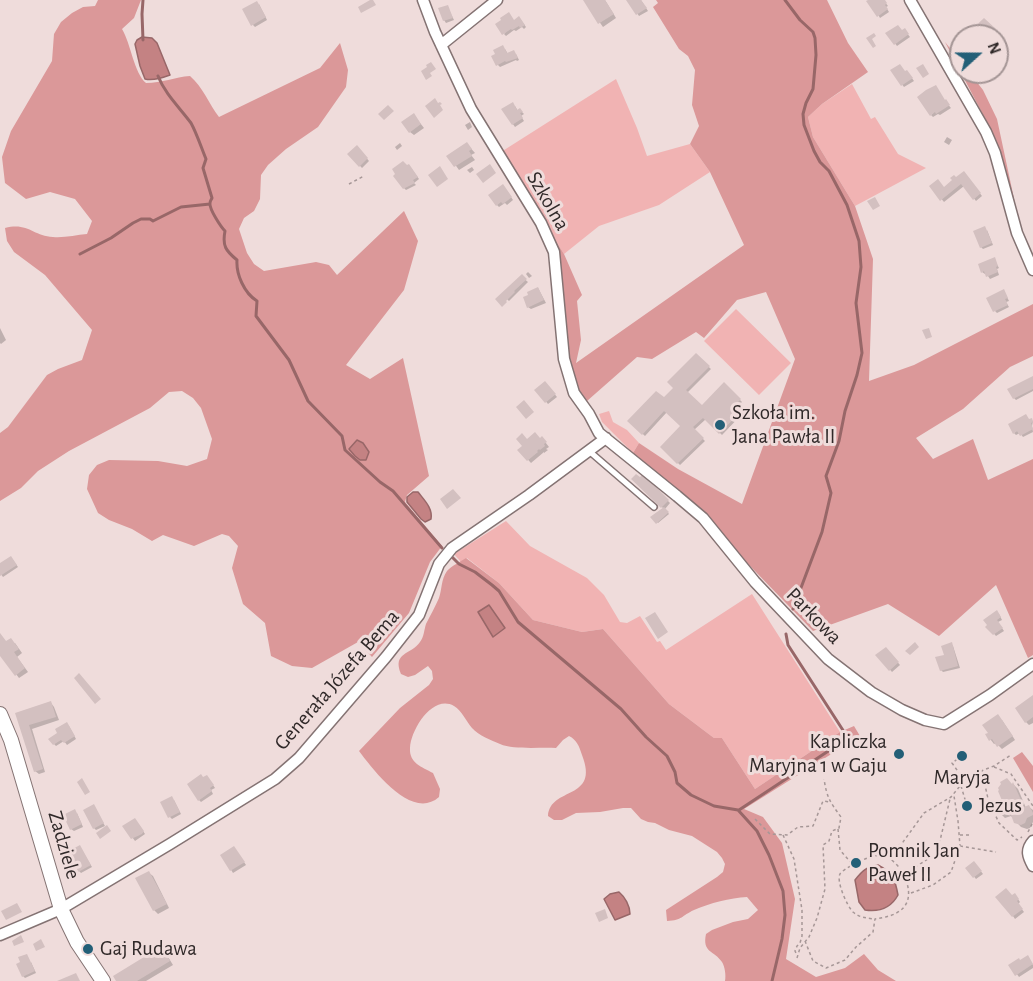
<!DOCTYPE html>
<html>
<head>
<meta charset="utf-8">
<style>
  body { margin:0 }
  #map { position:relative; width:1033px; height:981px; overflow:hidden; background:#efdcdb; font-family:"Alegreya Sans",sans-serif }
  canvas { display:block }
  .north { position:absolute; left:949px; top:24px; width:60px; height:60px; box-sizing:border-box; background:#efdcdb; border:2px solid #a39494; border-radius:50%; rotate:69deg; font-size:16px; font-weight:700; line-height:24px; text-align:center; color:#302929 }
  .north::after { content:''; display:block; margin:auto; width:21px; height:27px; background:#235f77; clip-path:polygon(50% 0,100% 100%,50% 72%,0 100%) }
</style>
</head>
<body>
<div id="map">
<canvas width="1033" height="981"></canvas>
<div class="north">N</div>
</div>
<script>
const ctx = document.querySelector('canvas').getContext('2d');
ctx.lineJoin = 'round';
function fill(path, color) { ctx.fillStyle = color; ctx.fill(path, 'evenodd'); }
function stroke(path, color, width, dash) { ctx.strokeStyle = color; ctx.lineWidth = width; ctx.lineCap = dash ? 'butt' : 'round'; ctx.setLineDash(dash || []); ctx.stroke(path); }
function label(font, color, halo, rows, align = 'center') {
  ctx.font = font + ' "Alegreya Sans",sans-serif'; ctx.lineWidth = 6; ctx.setLineDash([]); ctx.textBaseline = 'middle'; ctx.strokeStyle = halo; ctx.fillStyle = color; for (const [text, x, y, turn = 0] of rows) {
    ctx.save(); ctx.translate(x, y); ctx.rotate((+turn || 0) * Math.PI / 180); ctx.textAlign = isNaN(turn) ? turn : align; if (halo) ctx.strokeText(text, 0, 0); ctx.fillText(text, 0, 0); ctx.restore();
  }
}
fill(new Path2D(`
  M616,79L637,128L647,156L690,144L710,172L659,205L599,226L564,254L501,152Z
  M852,84L871,119L875,117L898,154L926,168L855,206L813,137L808,117L822,104Z
  M736,309L791,363L759,395L704,341Z
  M609,411L613,422L627,430L639,443L633,453L602,422L599,414Z
  M506,521L530,546L587,578L604,595L620,622L627,623L640,616L657,642L660,641L666,650L752,594L840,732L755,789L722,738H714L669,704L603,629L582,632L533,620L499,583L467,558L461,562L454,554Z`), '#f1b3b3');
fill(new Path2D(`
  M98,0H141L134,18L122,29C131,44 134,73 146,83C162,83 175,77 190,76C203,87 209,104 219,117L320,68L340,43L348,70L346,87L318,127L286,149L268,165L261,175L260,199L254,211L244,218L239,229L247,253L254,264L264,271L316,262L329,265L337,275L404,211L418,241L404,290L346,365L370,379L403,358L429,476L407,495L405,502L442,546L430,562L409,613L372,657L358,642L312,668L292,666L271,656L265,623L243,604L232,568L238,546L229,536L222,534L194,546L163,535L152,541L132,529L109,520L98,513L87,489L89,475L97,465L109,460L158,461L187,466L207,459L212,439L201,408L193,398L182,391L169,392L150,408L69,451L38,471L21,488L0,501V433L8,427L47,375L58,369L82,360L92,330L45,275L14,252L7,241L5,228C28,222 33,236 53,237C64,238 76,235 87,234L92,221L75,199L50,192L26,199L5,183L2,157L11,131L52,61L54,34L61,22L72,13L83,7L95,6Z
  M656,0H827L848,43L868,72L822,104L808,117L813,137L855,206L873,259L869,381L914,365L1033,304V356L1010,367L963,409L916,438L933,459L973,439L988,480L1033,459V655L1028,658L996,585L939,636L888,604L813,631L691,505L632,456L633,453L639,443L678,469L742,504L795,359L766,292L737,300L704,338L696,332L652,359L637,357L587,401L575,385L569,366L558,258L554,238L564,254L582,295L577,301L581,340L576,363L744,245L710,172L690,144L699,126L692,105L695,70L688,56L679,49L653,7L658,3Z
  M945,42L961,62V72H969L983,90L997,119L1019,222L992,132Z
  M466,558L499,583L533,620L582,632L603,629L669,704L714,738H722L755,789L840,732L854,726L860,736L744,809L763,817L782,843L795,899L786,959L816,977L845,968L864,954L878,970L896,981H725C726,975 725,967 722,962C714,950 702,953 706,934L712,930L733,922L748,919L758,910L747,897C730,898 710,903 694,910C681,916 683,920 667,921L666,910L717,877L723,872L725,864L722,858L717,852L692,836L669,830L655,823L648,822L641,819L631,808H623L600,812L576,813L562,820H554L548,816C550,786 600,801 582,755C579,746 577,740 569,736L563,740L556,748C540,747 514,750 500,744C491,740 479,736 472,728C466,721 462,711 454,706C433,694 411,729 410,748C409,763 422,767 433,773L440,789L439,797C412,821 374,771 359,751L400,708L429,685L433,679L432,671L428,666L415,675L408,677L401,674C392,652 411,655 420,642C424,637 424,630 426,624C430,616 435,607 439,598C442,590 441,579 447,571C451,566 460,562 466,558Z
  M1022,752L1033,766V792L1013,758Z`), '#db9899');
const water = new Path2D(`
  M142,37L152,38L157,43L170,75C162,78 153,81 145,79L140,66L135,44L137,40Z
  M357,440L363,443L369,452L366,460H360L355,456L349,449Z
  M413,492H418C424,500 433,508 431,519L425,522L421,519L407,502V497Z
  M489,605L505,628L493,637L478,612Z
  M878,865C893,873 895,879 898,895C891,908 879,912 865,910L859,902L855,880C862,871 866,867 878,865Z
  M619,892C625,897 630,906 630,914L615,920L604,899L610,894Z`);
fill(water, '#c48283');
stroke(water, '#986768', 1.5);
fill(new Path2D(`
  M584,0H605L616,18L603,27Z
  M628,0H641L648,11L639,16Z
  M870,0L884,1L888,6L886,7L889,12L880,18Z
  M259,4L267,20L255,27L253,25Z
  M447,6L454,20L446,23L444,20Z
  M521,20L526,27L524,29L522,27L516,31L514,30L506,36L504,34L514,21Z
  M984,20L998,34L996,36H968Z
  M902,32H906L910,37L897,46L887,33Z
  M505,49L508,54H516L519,60L517,61L516,60L500,67L498,65L497,54Z
  M892,71L909,74L914,81L904,87Z
  M945,101L951,108L940,115L938,114L933,117L931,115Z
  M515,106L518,111L520,110L524,114L521,116L524,121L515,127L503,110Z
  M417,119L424,128L414,135L410,132Z
  M470,122L472,127L468,130L465,125Z
  M947,137L952,140L949,145L944,142Z
  M400,143L402,146L397,150L395,147Z
  M467,144L475,153L471,155L475,160L459,170L449,156Z
  M357,147L369,161L362,168L349,154Z
  M472,167L474,170L470,173L467,170Z
  M411,168L419,179L414,183L416,185L406,190L404,188Z
  M964,173L982,196L976,201L964,186L944,202L931,186L944,189Z
  M505,188L513,200L507,205L505,203L499,207L497,205Z
  M987,230L993,245L983,249L981,247Z
  M994,259L999,268L997,269L999,275L990,279L986,273L985,274L982,272Z
  M528,272L532,276L529,278L526,274Z
  M522,277L528,282L509,301L503,295Z
  M538,288L546,303L531,309L528,307Z
  M1005,293L1009,301L1006,302L1009,307L997,313L995,311Z
  M0,328L6,340L1,344L0,343Z
  M696,355L711,369L687,393L702,407L724,384L742,402L739,405L745,411L722,435L706,419L694,430L705,441L680,465L662,447L682,426L667,412L645,436L629,421L664,400L675,388Z
  M1033,378V391L1016,400L1014,398Z
  M545,383L557,397L548,404L536,390Z
  M1031,420L1033,421L1032,426L1033,432L1023,437L1020,433L1016,435L1014,433Z
  M542,438L549,447L546,449L548,450L544,453V452L531,463L519,450L527,441L540,439Z
  M643,476L670,503L665,509L669,514L658,523L652,517L664,509L633,479H640Z
  M13,560L18,567L3,577L0,573V566Z
  M999,614L1002,620L998,622L1004,631L996,636L988,627Z
  M0,634L7,643H15L22,653L17,657L28,672L19,678L0,653Z
  M951,644L953,646L960,668L943,672L941,670Z
  M886,649L900,665L892,672L878,656Z
  M1033,697V723L1029,725L1026,722Z
  M51,703L54,707L59,720L32,729L45,772L39,774L35,771L17,714Z
  M1002,720L1015,740L1002,749L996,743L994,744L987,735Z
  M69,726L76,739L67,745L64,741L56,746L54,744Z
  M209,779L215,788L211,790L213,794L201,802L199,800Z
  M1014,785L1018,789L1026,808L1029,807L1033,810V822L1030,828L1027,829L1021,827L1011,816L1005,818L1000,813Z
  M174,800L181,814L172,819L170,817Z
  M95,808L105,826L96,830L94,828Z
  M77,813L83,827L74,831L71,829Z
  M137,822L145,834L135,841L124,826Z
  M80,847L92,867L81,873L79,871Z
  M236,850L246,865L233,873L222,855Z
  M976,865L983,874L976,879L967,868Z
  M149,873L153,876L169,908L158,914L154,910L137,879Z
  M1015,895L1020,902L1018,904L1024,912L1015,919L1013,916L1012,897Z
  M165,952L173,965L146,981H118Z
  M1029,959L1033,965V968L1019,977L1011,966Z
  M31,962L36,973L25,978L23,976Z`), '#0003');
stroke(new Path2D(`
  M143,0L142,14L143,40
  M785,0L800,20L813,32L815,38L816,55L813,89L806,103L803,114L804,125L814,151L820,162L829,171L847,205L859,241L861,267L856,303L862,353L857,375L845,411L839,441L826,476L831,493L822,532L793,609
  M158,76C165,94 180,108 191,123C197,134 201,147 206,159L203,168L212,198C211,200 210,201 210,203C209,209 221,227 225,231C222,246 226,251 237,260C236,274 244,293 257,301L256,316L289,360L308,401L342,436L345,450L380,482L393,491L442,548
  M80,254L111,238L133,223L141,219H150L153,221L181,207L210,204
  M451,556L459,564L475,572L492,585L499,591L518,622L621,709L646,737L667,756L675,772L677,783L691,795L714,806L738,810L757,831L769,855L783,891L785,915L782,939L772,981
  M739,810L848,738L788,645L786,634`), '#986768', 3);
fill(new Path2D(`
  M370,0H373L376,5L361,13L358,7Z
  M583,0H605L614,14L598,24Z
  M626,0H641L647,8L636,15Z
  M868,0H885L887,3L885,5L888,9L877,17L866,1Z
  M257,1L266,17L251,26L242,9Z
  M448,5L453,18L443,21L438,8Z
  M509,12L514,20L519,16L525,25L520,28L519,26L512,30L511,29L502,35L495,24L501,20L500,18Z
  M984,18L996,29L988,36H965Z
  M898,25L902,30L905,28L909,34L894,45L885,33Z
  M874,33L876,36L872,39L876,46L873,48L866,38Z
  M503,45L507,53L514,50L518,58L506,62L505,61L496,66L491,56L495,54L493,50Z
  M431,62L436,69L430,73L432,76L426,80L421,71L427,67L426,65Z
  M900,64L905,71L907,70L913,78L901,86L890,70Z
  M923,64L929,74L923,78L916,68Z
  M936,85L945,100L946,99L950,105L936,114L935,112L930,116L917,97L926,90Z
  M435,98L438,103L440,102L442,104L440,105L443,110L434,118L425,106Z
  M513,102L517,110L520,108L523,112L520,113L523,118L512,125L501,109Z
  M388,105L394,111L384,120L378,114Z
  M414,113L421,124L409,133L401,122Z
  M467,142L472,149L469,151L472,156L454,167L446,156Z
  M357,145L368,158L359,167L347,154Z
  M403,161L407,165L409,164L418,177L413,180L415,183L403,189L393,176L395,174L392,169Z
  M490,164L496,173L483,183L476,174Z
  M440,166L448,179L437,187L428,175Z
  M964,171L981,193L973,200L961,184L940,201L929,186L938,179L944,187L952,180L950,178L954,175L956,177Z
  M503,184L512,197L503,204L501,202L496,206L488,195Z
  M875,197L880,206L873,210L867,201Z
  M985,226L992,243L980,248L973,231Z
  M995,257L998,266L996,267L998,272L986,277L984,271L981,273L978,264Z
  M522,274L527,279L514,291L515,292L506,301L507,302L502,307L495,299Z
  M538,287L544,300L527,308L523,297L528,295L527,292Z
  M1004,289L1008,298L1005,299L1008,305L993,312L986,298Z
  M929,328L932,337L926,339L922,330Z
  M696,353L710,366L686,390L702,405L724,382L741,399L738,402L744,408L719,434L703,418L693,427L704,438L677,464L660,447L680,426L664,411L642,435L627,421L656,391L664,397L673,388L667,382Z
  M1033,376V389L1013,399L1007,389Z
  M545,381L556,394L545,403L534,390Z
  M524,400L534,412L526,419L516,407Z
  M1026,414L1029,419L1032,418L1033,422L1031,423L1033,429L1020,436L1017,431L1013,434L1008,424Z
  M535,432L540,438L542,436L547,442L544,444L545,446L540,450L539,449L537,451L538,452L527,461L517,450L522,446L516,439L522,433L527,439Z
  M636,474L640,477L643,474L669,500L661,508L631,479Z
  M453,489L461,498L447,509L440,499Z
  M664,507L669,512L656,524L650,517Z
  M11,556L17,565L0,576V563Z
  M997,610L1001,617L997,620L1003,628L993,635L985,627L987,625L983,620Z
  M655,612L668,632L658,639L645,618Z
  M0,633L6,641L11,638L19,649L14,652L25,668L15,676L0,656Z
  M915,642L919,647L910,655L905,651Z
  M952,642L958,666L940,671L935,657L944,655L941,646Z
  M886,647L899,662L889,671L875,655Z
  M79,673L101,699L95,704L74,678Z
  M1033,695V717L1025,723L1015,708Z
  M51,701L56,717L29,725L43,769L34,772L15,713Z
  M998,714L1013,736L997,747L992,739L989,741L985,734L988,733L982,725Z
  M67,722L75,736L64,743L61,740L53,745L48,739L57,733L55,729Z
  M201,774L203,777L207,775L214,785L210,788L212,791L198,801L187,784Z
  M82,778L90,792L85,795L77,782Z
  M1007,778L1012,784L1013,782L1024,807L1029,805L1033,813V815L1027,818L1025,823L1021,825L1014,823L1011,815L1009,816L1007,811L999,814L996,807L1003,803L998,791L999,790L998,788L1001,784L1000,782Z
  M172,796L180,812L168,818L160,802Z
  M94,804L104,823L93,829L83,810Z
  M75,809L82,824L70,830L63,815Z
  M135,818L144,831L142,834L131,839L122,826Z
  M107,825L111,831L100,839L96,833Z
  M80,845L91,865L78,872L67,852Z
  M234,846L245,862L230,871L220,855Z
  M974,861L982,871L973,878L965,868Z
  M149,871L167,904L153,911L135,878Z
  M1006,888L1012,895L1015,893L1019,899L1017,901L1023,909L1012,917L995,897Z
  M17,903L22,912L6,920L1,911Z
  M605,909L608,918L599,922L595,913Z
  M21,935L24,942L14,946L12,941Z
  M41,939L45,947L36,951L33,944Z
  M162,946L170,961L137,981H116L113,976Z
  M27,954L35,971L22,977L16,964L20,962L18,957Z
  M1028,955L1033,964L1015,976L1008,965L1019,958L1020,960Z
  M76,973L80,981H57Z`), '#d3c0c0');
const service = new Path2D(`
  M589,451L654,507`);
const minor = new Path2D(`
  M423,0L435,32L471,109L541,223L554,252L564,359L574,393L589,414L599,433L677,496L703,518L755,582L828,659L871,692L902,710L925,720L944,724L990,695L1033,664
  M910,0L986,132L995,153L1017,233L1033,270
  M441,45L497,0
  M1033,841C1025,850 1028,857 1033,866
  M0,935L61,909L170,844L275,779L299,758L386,657L419,615L439,564L452,548L529,495L606,438`);
const tertiary = new Path2D(`
  M0,714L11,740L61,909L77,942L103,981`);
stroke(service, '#847373', 8);
stroke(minor, '#847373', 13);
stroke(tertiary, '#847373', 16);
stroke(new Path2D(`
  M349,184L364,176
  M962,756L952,763L964,780
  M994,767L1011,774L1033,806
  M982,771L988,799L999,823L1017,840L1022,837
  M961,786L967,806
  M755,819L770,834L787,835L798,827L813,826L823,801L829,802
  M838,829L840,850L853,865
  M1028,832L1033,822
  M783,835L794,859L802,910V936L800,943L797,946L795,951L797,955
  M960,835H970
  M960,846L996,852
  M889,854L903,842L924,813L951,797L968,776L994,766L1011,755
  M905,874L937,853L950,799
  M911,893L933,885L951,872L960,846L958,821L954,796
  M805,941L813,961L826,968L845,960L856,947L873,932L875,919C897,916 914,908 907,883C906,880 905,876 904,874C900,867 893,861 887,856C883,856 878,855 873,856C866,858 844,868 840,874C836,881 847,906 853,912C860,918 867,918 875,919
  M797,958L800,948L809,937L817,918L825,889L823,845L829,841L832,831L839,828L841,817C830,802 827,798 824,779`), '#a69797', 1.5, [3, 3]);
stroke(service, '#fff', 5);
stroke(minor, '#fff', 10);
stroke(tertiary, '#fff', 14);
for (const [x, y, r, color] of [
  [720,425,6,"#235f77"],
  [899,754,6,"#235f77"],
  [962,756,6,"#235f77"],
  [967,806,6,"#235f77"],
  [856,863,6,"#235f77"],
  [88,949,6,"#235f77"]
]) { const dot = new Path2D(); dot.arc(x, y, r, 0, 2 * Math.PI); ctx.fillStyle = color; ctx.fill(dot); stroke(dot, '#efdcdb', 2); }
label('21px', '#302929', '#efdcdb', [
  ["Szkolna",548,201,60],
  ["Parkowa",814,616,46],
  ["Generała Józefa Bema",337,680,-49],
  ["Zadziele",64,845,74]
]);
label('21px', '#302929', '#efdcdb', [
  ["Szkoła im.",732,413],
  ["Jana Pawła II",732,437],
  ["Kapliczka",887,742,"right"],
  ["Maryjna 1 w Gaju",887,766,"right"],
  ["Maryja",962,778,"center"],
  ["Jezus",979,806],
  ["Pomnik Jan",868,851],
  ["Paweł II",868,875],
  ["Gaj Rudawa",100,949]
], 'left');
</script>
</body>
</html>
